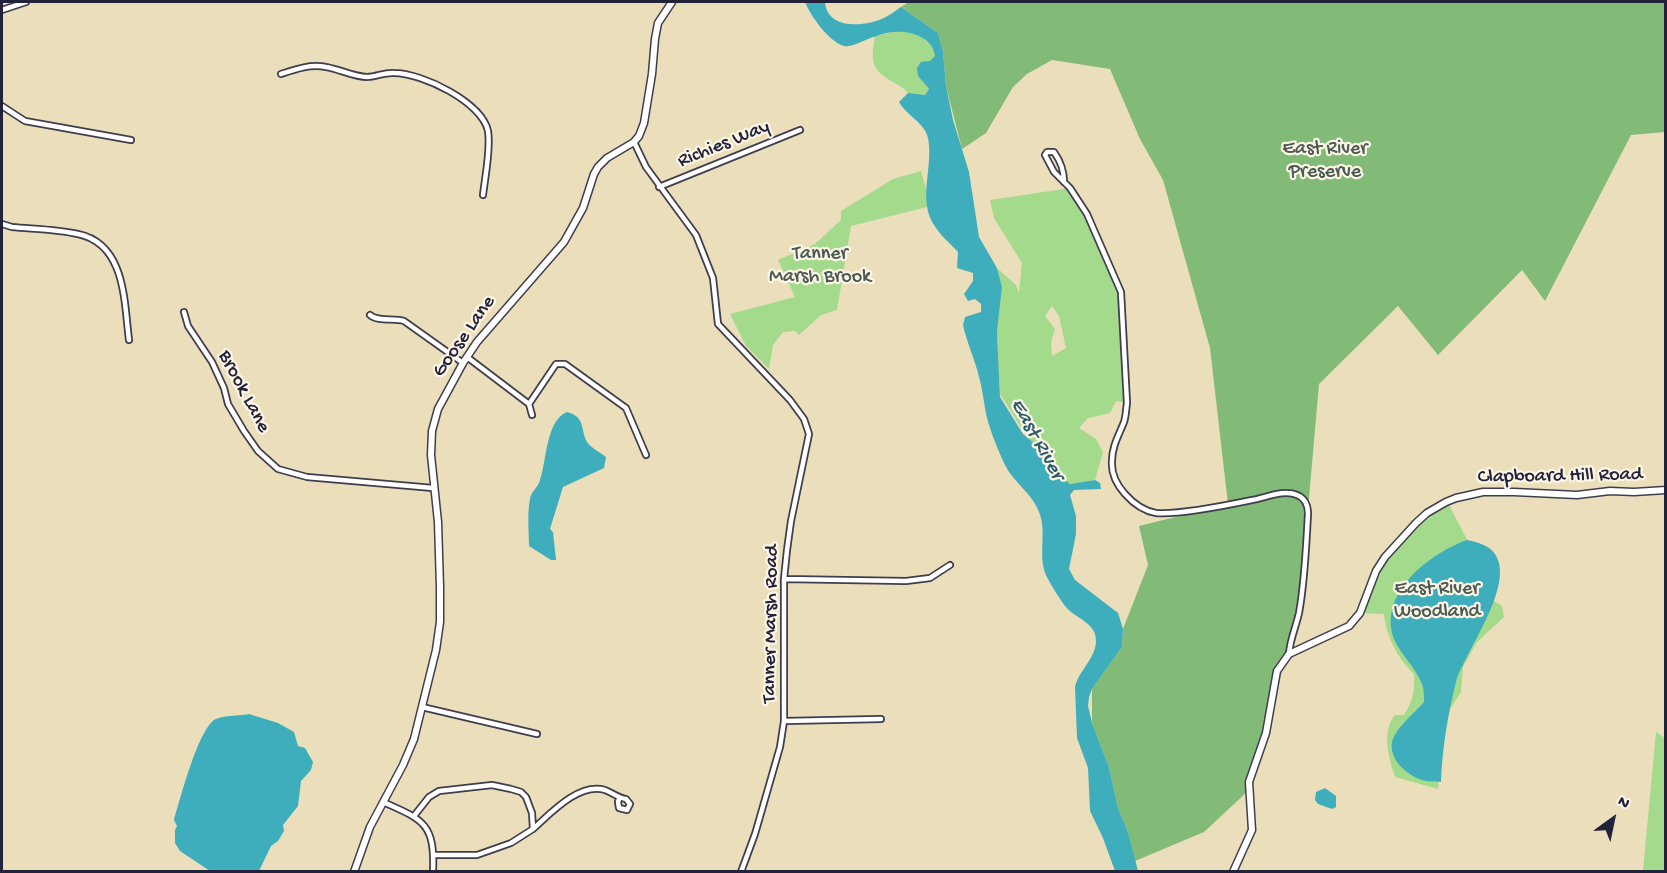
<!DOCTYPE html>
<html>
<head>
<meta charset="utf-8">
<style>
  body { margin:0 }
  #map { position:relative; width:1667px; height:873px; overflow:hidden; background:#ebdebb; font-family:"Gochi Hand",sans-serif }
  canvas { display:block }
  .frame { position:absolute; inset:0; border:3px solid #22223b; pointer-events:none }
  .north { position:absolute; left:1583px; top:789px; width:60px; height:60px; -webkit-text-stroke:4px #fcf5e5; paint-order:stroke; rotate:33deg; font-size:16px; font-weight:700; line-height:24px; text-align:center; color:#22223b }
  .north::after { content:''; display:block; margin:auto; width:21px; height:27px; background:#22223b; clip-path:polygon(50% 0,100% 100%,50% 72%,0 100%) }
</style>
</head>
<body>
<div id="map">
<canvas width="1667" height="873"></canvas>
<div class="frame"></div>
<div class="north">N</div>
</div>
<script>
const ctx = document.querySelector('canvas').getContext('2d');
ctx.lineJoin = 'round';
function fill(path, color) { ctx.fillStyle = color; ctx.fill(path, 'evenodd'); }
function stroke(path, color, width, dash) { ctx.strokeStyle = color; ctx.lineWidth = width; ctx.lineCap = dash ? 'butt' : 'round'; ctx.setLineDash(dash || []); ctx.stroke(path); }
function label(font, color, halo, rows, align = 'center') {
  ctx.font = font + ' "Gochi Hand",sans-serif'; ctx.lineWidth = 4.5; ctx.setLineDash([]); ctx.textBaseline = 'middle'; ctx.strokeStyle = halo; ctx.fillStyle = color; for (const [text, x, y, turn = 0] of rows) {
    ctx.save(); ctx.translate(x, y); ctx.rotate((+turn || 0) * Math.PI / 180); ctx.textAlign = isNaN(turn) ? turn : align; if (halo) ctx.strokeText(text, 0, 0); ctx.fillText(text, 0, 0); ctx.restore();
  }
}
fill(new Path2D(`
  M900,31C917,32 931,40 936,56L918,76L929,89L925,95L908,93C902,86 895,84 888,79C869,67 872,55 875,36Z
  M921,171L931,206L851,226L837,310L821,315L799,335L795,331L783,332L773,345L769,369L746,346L730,314L795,297L778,260L815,244L841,220V211L893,179Z
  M1070,188L1078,199L1121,292L1127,403L1116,401L1110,413L1088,418L1079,428L1096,439L1103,452L1095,480L1070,484L1064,479L1050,457L1029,440L1000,394L997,332L1002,287L997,268L1016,285L1019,293L1022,263L994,218L990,200ZM1052,306L1059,316L1066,348L1052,356L1051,342L1055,329L1045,316Z
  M1448,503L1488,580L1494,601L1502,606L1504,617L1477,642L1463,667L1461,692L1450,709L1441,745L1438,789L1395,777C1389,758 1381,732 1395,715H1404C1413,701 1415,691 1414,674C1398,659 1386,636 1384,614L1361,613C1385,563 1396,530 1448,503Z
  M1656,732L1665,738V871H1643Z`), '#a3da8c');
fill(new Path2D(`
  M909,2H1665V132L1631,135L1545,301L1522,270L1438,355L1398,306L1319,384L1299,612L1289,654L1277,671L1266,733L1248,791L1204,832L1135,861L1128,832L1118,808L1109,767L1092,723V689L1122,647L1123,629L1148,565L1139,526L1228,504L1210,348L1163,180L1140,139L1110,69L1052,60L1027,74L1013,87L986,133L962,149L946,86L943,51L938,33L901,7Z`), '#82ba78');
fill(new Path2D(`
  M805,2H825C827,30 865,27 884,18C890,15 895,11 901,7L938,33L943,51L946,86L953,120L969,172L979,237L997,268L1002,287L997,332L1000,397L1023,434L1050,457L1064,479L1070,484L1095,480L1100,483L1101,489L1074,490L1070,495L1076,516V534L1069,569L1075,580L1118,613L1123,629L1122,647L1092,689L1089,697L1088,706L1092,723L1109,767L1118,808L1128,832L1138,871H1115L1103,838L1090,811L1088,768L1077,738L1075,687C1078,672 1095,659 1096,642C1097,622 1075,619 1065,606C1059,598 1053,588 1048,579C1036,558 1048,533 1039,512C1032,493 1014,483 1005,465C998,450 991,433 987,418C984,405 983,391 979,377C975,360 967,343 963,325L965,317L981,312V304L975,299L968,301L964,294L973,281V273L957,268L958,252C951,244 942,237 936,228C916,201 934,168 928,138C925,123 906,115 899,102L908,93L925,95L929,89L918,76L917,68L921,62L930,61L935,56C933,46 929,41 919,36C899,27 880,34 861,42C856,44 850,47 844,46C829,42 810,15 805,2Z
  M567,412C586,417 580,429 587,442C591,448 601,453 606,457L604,468L563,487L550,529L553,532L556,560H551L529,546C529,531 527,514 530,499C531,492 536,489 539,483C547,463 545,421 567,412Z
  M1467,540C1477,542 1489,545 1495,554C1516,585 1465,651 1456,682C1448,713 1442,750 1441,782C1435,781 1428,782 1422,780C1407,775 1389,760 1392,742C1396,727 1414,714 1424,702C1424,696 1424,689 1422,684C1416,668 1402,656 1395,641C1375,595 1430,553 1467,540Z
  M249,714L278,723L294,732L298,746L305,748L313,762L311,770L301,781L298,806L283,825L284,831L278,841L271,846L259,871H210L180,851L175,843V830L177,826L174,820C180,800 199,726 216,719C225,715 239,716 249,714Z
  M1325,788L1336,796V807L1332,809L1318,804L1315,800L1316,792Z`), '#3faebc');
const minor = new Path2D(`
  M2,10L26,2
  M281,74C296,69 310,64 326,67C339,69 354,77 367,77C376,77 385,72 394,73C422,73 482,102 488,131C491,149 485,177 483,195
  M2,106L25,121L131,140
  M634,142L646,167L696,235L713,278L718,324L790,400L804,419L809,434L791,521L787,550L784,579V721L780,747L755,834L741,872
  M1064,182C1064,170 1061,162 1054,152H1047L1045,155L1054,172L1070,188L1087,214L1121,292L1127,403C1126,409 1126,416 1124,422C1119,435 1112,446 1112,461C1111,473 1117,485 1125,494C1133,503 1144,511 1156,513C1179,515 1228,505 1252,500C1265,498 1284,489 1297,495C1305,498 1308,506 1308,514C1306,547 1305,580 1299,613C1296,627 1290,639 1289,654
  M659,187L800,130
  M2,224L12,227C34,229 57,229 78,234C126,244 124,302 129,340
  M184,312L188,326L212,362L224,388L228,404L244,431L258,451L278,469L307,477L433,488
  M370,315C378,322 394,318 404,321L463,363
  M467,357L529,404L556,364H565L626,408L646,455
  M529,404L532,415
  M784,579L906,581L930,578L950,565
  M422,707L537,734
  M784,721L881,719
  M383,802C424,820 435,824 433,872
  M414,816L429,797L439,791L492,785L511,789L521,792L526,797L532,813L533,829L511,843L477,855H434
  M533,829C550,814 579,782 605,790C613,793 618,798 626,799L630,804L627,810L619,808L618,802L619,799`);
const tertiary = new Path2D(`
  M354,872L370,827L403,765L414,739L436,650L440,622V587L438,522L431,455L432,431L438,409L463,363L477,342L564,242L583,208L594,174L598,167L607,158L634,142L639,136L644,123L652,74L655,39L658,23L672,2
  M1233,872L1252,830L1249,782L1266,733L1277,671L1289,654L1349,626L1360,613L1376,571L1385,557L1416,523L1427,513L1446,502L1456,498L1483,492H1514L1577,495L1610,491L1634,492L1666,490`);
stroke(minor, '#403e4e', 8);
stroke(tertiary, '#403e4e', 9);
stroke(minor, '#fff', 4.5);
stroke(tertiary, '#fff', 6);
label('20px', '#22223b', '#fcf5e5', [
  ["Richies Way",724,145,-22],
  ["Goose Lane",465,337,-55],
  ["Brook Lane",243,392,62],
  ["Clapboard Hill Road",1560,477,-1],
  ["Tanner Marsh Road",772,624,-89]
]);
label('20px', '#495953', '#fcf5e5', [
  ["East River",1325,150],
  ["Preserve",1325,173],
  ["Tanner",820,255],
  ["Marsh Brook",820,278],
  ["East River",1437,590],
  ["Woodland",1437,613]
]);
label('italic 21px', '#2e5a6f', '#fcf5e5', [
  ["East River",1036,440,61]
]);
</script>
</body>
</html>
